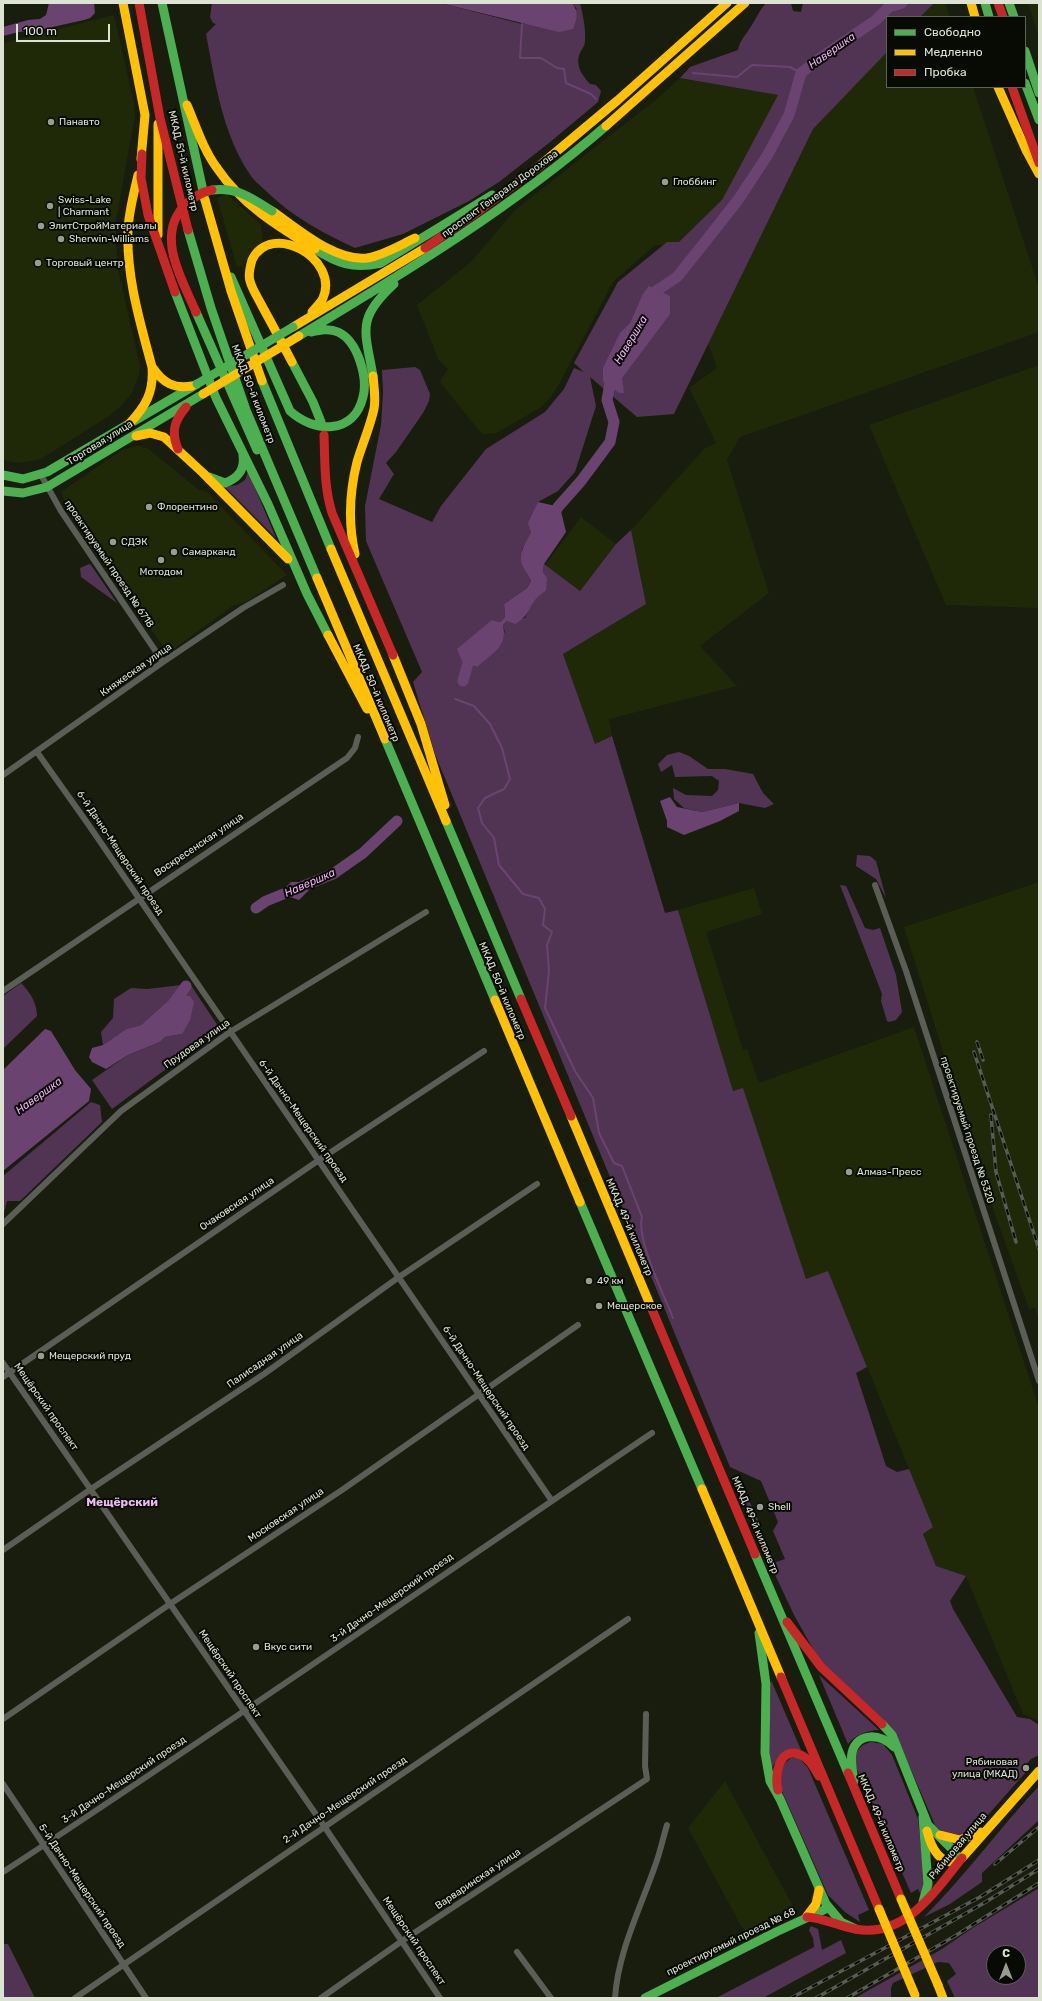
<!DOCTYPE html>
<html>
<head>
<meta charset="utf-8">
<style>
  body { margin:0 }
  #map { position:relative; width:1042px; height:2001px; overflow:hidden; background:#181d0e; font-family:Rubik,sans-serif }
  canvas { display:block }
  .frame { position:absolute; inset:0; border:4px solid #dde3d2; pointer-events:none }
  .legend { position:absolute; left:886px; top:16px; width:140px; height:72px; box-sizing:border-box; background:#080b03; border:1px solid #5d6156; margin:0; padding:5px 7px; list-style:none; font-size:12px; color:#dde3d2 }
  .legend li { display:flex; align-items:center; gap:8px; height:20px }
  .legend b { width:20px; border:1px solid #5d6156 }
  .north { position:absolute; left:986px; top:1945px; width:40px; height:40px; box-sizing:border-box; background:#080b03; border:1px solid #5d6156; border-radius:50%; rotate:0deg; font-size:11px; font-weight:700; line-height:16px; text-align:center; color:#dde3d2 }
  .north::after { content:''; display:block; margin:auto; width:14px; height:18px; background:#989e8d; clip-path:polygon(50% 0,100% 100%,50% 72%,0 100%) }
  .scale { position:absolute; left:16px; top:24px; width:94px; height:18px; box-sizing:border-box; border:2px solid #dde3d2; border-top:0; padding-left:5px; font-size:12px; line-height:14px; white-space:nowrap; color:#dde3d2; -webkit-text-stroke:3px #080b03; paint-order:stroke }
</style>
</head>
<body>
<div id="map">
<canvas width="1042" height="2001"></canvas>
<div class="frame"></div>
<ul class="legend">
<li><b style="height:5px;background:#4caf50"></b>Свободно</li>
<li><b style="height:5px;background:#ffc107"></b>Медленно</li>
<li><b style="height:5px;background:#c62828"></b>Пробка</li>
</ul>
<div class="north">С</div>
<div class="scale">100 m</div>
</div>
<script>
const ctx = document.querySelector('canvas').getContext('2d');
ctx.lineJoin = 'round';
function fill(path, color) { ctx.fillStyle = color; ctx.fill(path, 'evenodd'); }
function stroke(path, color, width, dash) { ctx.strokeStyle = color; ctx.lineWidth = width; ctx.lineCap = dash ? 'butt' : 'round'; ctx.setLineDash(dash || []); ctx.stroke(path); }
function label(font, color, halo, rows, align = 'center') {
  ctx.font = font + ' Rubik,sans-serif'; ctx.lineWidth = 4; ctx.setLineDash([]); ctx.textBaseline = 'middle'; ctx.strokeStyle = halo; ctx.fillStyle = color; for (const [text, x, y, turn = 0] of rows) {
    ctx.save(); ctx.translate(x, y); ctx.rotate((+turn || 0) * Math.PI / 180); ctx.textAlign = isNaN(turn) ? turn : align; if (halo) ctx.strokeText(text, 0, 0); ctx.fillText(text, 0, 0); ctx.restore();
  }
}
fill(new Path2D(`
  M931,3H945L950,17H914Z
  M1028,3H1039V37Z
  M114,15L134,103L135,116L116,220V245L119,274L140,365L139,374L132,393L121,406L109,416L41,459L20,463L7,461L3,459V43Z
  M887,47V87H973L1039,288V332L740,437L727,460L769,593L700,646L737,686L609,719L612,736L595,744L563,654L646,604L631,530L704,449L716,443L689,388L717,368L708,344L813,129Z
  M680,78L778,95L722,200L680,246L655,245L613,282L558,386L550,398L540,408L496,433L482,434L440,382L448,369L438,359L417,305L472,261L515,210L658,98Z
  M226,193L261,225L263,243L250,253L243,266L237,267L217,198Z
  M1039,365V608L946,605L869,425Z
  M137,446L147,448L199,490L206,491L287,575L246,602L234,605L172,650L165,649L159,641L122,587L113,569L63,497L61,492L122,450Z
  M581,517L616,544L580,591L545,565Z
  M1039,882V1320L1035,1308L1029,1309L982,1178L953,1084L954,1073L953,1071H947L948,1059L945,1058L904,927Z
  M754,888L762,914L706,932L743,1050L747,1049L759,1083L914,1027L1039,1408V1721L1023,1714L966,1576L936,1566L923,1534L933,1527L828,1272L806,1280L743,1089L733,1091L678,910Z
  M725,1781L793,1906L767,1920L769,1924L763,1927L760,1924L745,1933L688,1828Z`), '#1f2908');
fill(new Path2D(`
  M212,3H440L522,24L577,9L572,3H580C583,16 586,28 585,41C585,46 581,50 579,55C576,67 582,75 590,84L596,85L601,91L598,102L549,143L499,182L469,201L403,234L355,248C321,232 293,217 266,191C260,185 253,180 249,173C222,132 215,81 206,34L216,24L213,23L210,17Z
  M766,3H791L793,11L801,12L803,3H934L920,17H887V52L813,129L674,414L637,417L590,377L596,406L575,472L558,491L538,502L531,532L522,550V565L529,574L531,581L527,588L504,604L505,617L500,622L492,620L505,633L503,625L507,621L525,618L535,597L546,591L543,572L544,564L580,591L616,544L631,530L646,604L563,654L595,744L612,736L665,913L678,910L733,1091L743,1088L806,1279L828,1271L867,1367L856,1373L886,1466L897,1472L909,1469L933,1527L923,1534L936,1566L966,1576L950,1601L953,1609L1017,1717L1030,1719L1039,1725V1755L1031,1759L1023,1768L1026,1772L972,1833C960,1840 943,1835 935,1825L895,1733L883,1719L835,1676L818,1658L794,1615L770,1564L785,1559L773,1531L778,1522L761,1481L730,1467L435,754L413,682L422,672L366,541L365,506L381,425L383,393L382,370L415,367L420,370L430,394L429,401L423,413L396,452L386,463L394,474L379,499L432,522L441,506L486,449L545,412L564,389L574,368L584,372L574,363L618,282L667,242H679L722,200L778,95L680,78L690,67L738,50C740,40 745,36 750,28C756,19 759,11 766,3Z
  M248,471L276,538L225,487L237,485L245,480Z
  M89,564L91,565L117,603L81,577L80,568Z
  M679,752L689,756L708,769H725L753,774L763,793L774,804L765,808L739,803L702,812L684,808L674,799L673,788L686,795L712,796L718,790L719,781L712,776L675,777L672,765L661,772L658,764L667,755Z
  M857,855L870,856L876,861L886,898L876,879L856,866Z
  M840,885L846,886L865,928L873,930L880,928L896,975L902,1012L896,1020L889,1022L887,1021L881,1001L882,994Z
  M21,983C30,992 37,1003 37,1016L3,1049V996Z
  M190,984L220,1029L112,1109L92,1080L128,1055L160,1042L165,1037L182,1034L169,1000L141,1025L126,1029L103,1045L101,1032L113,1018L114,999L131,988L147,989Z
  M91,1102L100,1105L102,1122L20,1201H7L3,1217V1176Z
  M734,1479L740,1481L742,1483L738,1484L743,1496L748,1498L759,1522L755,1528Z
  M819,1675L879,1730C868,1730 855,1735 848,1744Z
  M771,1680L801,1750C786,1752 778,1756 771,1770L769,1746Z
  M871,1742L883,1744L892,1755L918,1819L925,1885L921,1895L918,1889L911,1893L856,1767C853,1754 858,1745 871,1742Z
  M791,1758H799L808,1768L869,1910L858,1915L860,1922L845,1912L828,1895L781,1789V1770L785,1763Z
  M1039,1786V1820L982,1873V1882L950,1904L924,1917C965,1876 999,1829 1039,1786Z
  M1039,1888V1998H955L947,1981L956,1974L949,1963L938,1962L893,1983L891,1988V1998H855L942,1949L971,1929ZM994,1953H1018V1977H994Z
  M811,1926L818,1929L822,1950L841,1940L846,1953L763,1998H716L814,1947L813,1938L809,1930Z
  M3,1944H8L35,1998H3Z`), '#513454');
fill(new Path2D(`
  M49,3H94L95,13L90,18L84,20L39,30L19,32L3,36V27L28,20L40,19L46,15Z
  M440,3H572C579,12 577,19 573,29L559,32Z
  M649,286L670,296V314L622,378L624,393H619L603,381V368L620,333L630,323L643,294Z
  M538,502L560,507L566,532L544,564L543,572L547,578L546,591C527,601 534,614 515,624L507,621L503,625C508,647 492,653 477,667L462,661L457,649L492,620L500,622L505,617L504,604L527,588L531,581C529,575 526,572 523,567C517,555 526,542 531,532L528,523Z
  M670,797L677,807L702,812L739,803V811L720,821L684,835L667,827V821L660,801Z
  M291,882H310L309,890L299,900L290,897L285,888Z
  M181,995L190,996L194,1002L190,1020L182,1034L165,1037L160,1042L128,1055L106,1069L92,1062L89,1057L92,1048L103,1045L126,1029L141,1025L169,1000Z
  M45,1029L51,1031L75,1070L91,1089L89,1101L3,1171V1070Z`), '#6b4371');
stroke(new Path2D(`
  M522,24L520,58H541L557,68L564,69L566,83L591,94L596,99
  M693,73L737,77L752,65L790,67L801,73
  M455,699L474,706L490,724L502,748L510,779L504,789L485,798L478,808L482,823L494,838L499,865L523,894L539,898L545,909L543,925L552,932L547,945L549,971L545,1008L575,1071L593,1098L599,1133L614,1163L622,1166L642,1217C636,1239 664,1295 673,1318`), '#6b4371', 2);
stroke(new Path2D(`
  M651,303L656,291L677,277L705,242L738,200L767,156L789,115L801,73L819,59L876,20L889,7L902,3
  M550,520L558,507L581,481L610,442L614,422L607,400L612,372
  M463,681L470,656L474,650
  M256,908L266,901L333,874L363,853L397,821
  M171,1007L186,986`), '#6b4371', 11);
stroke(new Path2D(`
  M41,475L61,511L163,662
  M37,752L88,824L552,1501
  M3,775L163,662L243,608L283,585
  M875,885L906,971L1039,1381
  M3,991L347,758L355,748L358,737
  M3,1224L121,1111L230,1032L426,912
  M3,1363L324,1826L440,1998
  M3,1377L319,1160L484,1051
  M3,1550L91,1489L264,1374L399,1277L537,1184
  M3,1719L170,1604L342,1490L578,1325
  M3,1784L146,1998
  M3,1872C222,1729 436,1579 652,1433
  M517,1952L551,1998
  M75,1998L628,1619
  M321,1998L402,1941L647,1779L645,1766L646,1714
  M615,1998C618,1952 640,1909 655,1866C660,1853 663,1838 667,1825`), '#5b5d57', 6);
stroke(new Path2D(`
  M162,3L205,200
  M985,3L989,17
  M1009,3L1014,17
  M1025,51L1039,93
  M1025,83L1039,120
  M188,230L211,308L246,410L317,578
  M315,249C338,264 353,269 381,263L492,195
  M231,277L290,411C314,433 354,435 363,397C368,378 358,341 338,332C329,328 320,330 311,332
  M175,292L216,398L268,504L307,594L328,635
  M196,312L257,450
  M299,336C406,272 511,208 606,126
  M292,362L313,402L321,422
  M373,376C365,330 356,319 394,284
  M262,381L331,549
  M3,475L23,479L47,472L197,384
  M209,477L225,483C238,478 245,470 243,455
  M3,491L23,493L47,487L203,394
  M385,739L495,1000
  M446,821L521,999
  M580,1202L702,1489
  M755,1554L848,1773
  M759,1633L766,1684L765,1753L770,1781L780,1799L826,1904L841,1922L856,1929
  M882,1724L892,1735L928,1825L955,1852L958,1862
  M854,1781C853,1772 850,1762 852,1753C857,1731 882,1734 894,1747
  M923,1817L928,1884L923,1902
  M645,1998L776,1932L828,1908`), '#4caf50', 9);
stroke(new Path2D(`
  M123,3L145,115L141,159
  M971,3L975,17
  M998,87L1026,150L1039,174
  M187,105C196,126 203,149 217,168C241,204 279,227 315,249
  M158,124V235
  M606,126L745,3
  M538,167L618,100L727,3
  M205,200L231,291L262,381
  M272,211C297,228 335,262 367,258C384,255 400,245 415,238
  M293,327L425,248
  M292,362C282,343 272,324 262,306C258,298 252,289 250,281C248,275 250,267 252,260C271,220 340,259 323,298C321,303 315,308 312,312
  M153,368C163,383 174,389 192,386
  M129,424C146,406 154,392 152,367C140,322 126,276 128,229C129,211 134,193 138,175
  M136,436L150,433L164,437L203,473L288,559
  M331,549L446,821
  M355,554C348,523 349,494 357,462C362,445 370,427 374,409C376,398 374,386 373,376
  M317,578L385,739
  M328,635L367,709
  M393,655L421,724L445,805
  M495,1000L580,1202
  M571,1116L651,1307
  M702,1489L781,1677
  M927,1831C931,1847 939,1865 958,1862
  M940,1835L960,1840L980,1832
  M962,1858L1039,1771
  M807,1916L816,1904L819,1890
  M938,1985L943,1998`), '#ffc107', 9);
stroke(new Path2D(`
  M139,3L160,118L188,230
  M998,3L1003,17
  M1012,87L1039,163
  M142,154L141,178L148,215L175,292
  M425,248L480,210L538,167
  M324,435C325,462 324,487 332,513L393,655
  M178,449C171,432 174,421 186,407
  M521,999L571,1116
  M651,1307L755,1554
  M787,1622L821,1667L882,1724
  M781,1677L879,1909
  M848,1773L901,1899
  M778,1790C774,1776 779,1745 801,1755C810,1759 814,1768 819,1776
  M807,1917C824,1918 838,1926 855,1929C905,1939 935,1891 962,1858`), '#c62828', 9);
const rail = new Path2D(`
  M977,1042L983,1060
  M974,1052L1039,1249
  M991,1115L996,1172L1016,1242
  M995,1864L1039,1827
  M791,1998L980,1897L1039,1860
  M816,1998L984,1903L1039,1869
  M847,1998L955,1936L1039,1883`);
stroke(rail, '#595c54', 3.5);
stroke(rail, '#080b03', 2, [6]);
stroke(new Path2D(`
  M212,190C237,187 252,198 272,211
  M197,384L293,327`), '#4caf50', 9);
stroke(new Path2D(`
  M203,394L299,336
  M901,1899L938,1985
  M879,1909L915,1995`), '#ffc107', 9);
stroke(new Path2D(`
  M196,312C183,281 155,237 184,206C192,198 201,192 212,190`), '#c62828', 9);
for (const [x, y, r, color] of [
  [51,122,4,"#989e8d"],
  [665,182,4,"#989e8d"],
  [50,206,4,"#989e8d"],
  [41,226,4,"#989e8d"],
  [61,239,4,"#989e8d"],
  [38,263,4,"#989e8d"],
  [149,507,4,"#989e8d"],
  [113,542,4,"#989e8d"],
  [174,552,4,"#989e8d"],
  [161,560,4,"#989e8d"],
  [849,1172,4,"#989e8d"],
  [589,1281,4,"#989e8d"],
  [599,1306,4,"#989e8d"],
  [41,1356,4,"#989e8d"],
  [760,1507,4,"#989e8d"],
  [256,1647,4,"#989e8d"],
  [1026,1768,4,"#989e8d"]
]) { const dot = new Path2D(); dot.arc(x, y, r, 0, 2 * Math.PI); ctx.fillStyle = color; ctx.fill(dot); stroke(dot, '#080b03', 1.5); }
label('10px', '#dde3d2', '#080b03', [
  ["Панавто",59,122],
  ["Глоббинг",673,182],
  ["Swiss-Lake",58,200],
  ["| Charmant",58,212],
  ["ЭлитСтройМатериалы",49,226],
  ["Sherwin-Williams",69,239],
  ["Торговый центр",46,263],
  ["Флорентино",157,507],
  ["СДЭК",121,542],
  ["Самарканд",182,552],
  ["Мотодом",161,572,"center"],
  ["Алмаз-Пресс",857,1172],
  ["49 км",597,1281],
  ["Мещерское",607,1306],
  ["Мещерский пруд",49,1356],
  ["Shell",768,1507],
  ["Вкус сити",264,1647],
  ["Рябиновая",1018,1762,"right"],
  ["улица (МКАД)",1018,1774,"right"]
], 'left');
label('10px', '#dde3d2', '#080b03', [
  ["МКАД, 51-й километр",183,161,77],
  ["проспект Генерала Дорохова",500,194,-36],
  ["МКАД, 50-й километр",253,394,69],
  ["Торговая улица",100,443,-32],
  ["проектируемый проезд № 6718",109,564,56],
  ["Княжеская улица",136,670,-35],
  ["МКАД, 50-й километр",376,693,67],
  ["Воскресенская улица",199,845,-34],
  ["6-й Дачно-Мещерский проезд",120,853,56],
  ["МКАД, 50-й километр",502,991,67],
  ["Прудовая улица",197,1044,-35],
  ["6-й Дачно-Мещерский проезд",303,1121,55],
  ["проектируемый проезд № 5320",967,1130,72],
  ["Очаковская улица",237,1204,-34],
  ["МКАД, 49-й километр",629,1227,67],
  ["Палисадная улица",265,1360,-35],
  ["6-й Дачно-Мещерский проезд",486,1388,56],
  ["Мещёрский проспект",46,1407,55],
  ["Московская улица",286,1515,-34],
  ["МКАД, 49-й километр",755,1525,67],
  ["3-й Дачно-Мещерский проезд",392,1598,-35],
  ["Мещёрский проспект",230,1674,56],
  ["3-й Дачно-Мещерский проезд",124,1780,-34],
  ["2-й Дачно-Мещерский проезд",345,1800,-34],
  ["МКАД, 49-й километр",881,1823,67],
  ["Рябиновая улица",958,1846,-50],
  ["Варваринская улица",478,1879,-34],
  ["5-й Дачно-Мещерский проезд",82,1886,56],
  ["Мещёрский проспект",414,1941,56],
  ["проектируемый проезд № 68",731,1942,-26]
]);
label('italic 11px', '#f0adfa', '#080b03', [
  ["Навершка",832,51,-35],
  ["Навершка",631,340,-59],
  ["Навершка",310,883,-24],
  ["Навершка",39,1096,-36]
]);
label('bold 12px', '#edb8f5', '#080b03', [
  ["Мещёрский",122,1503]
]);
</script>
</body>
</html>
